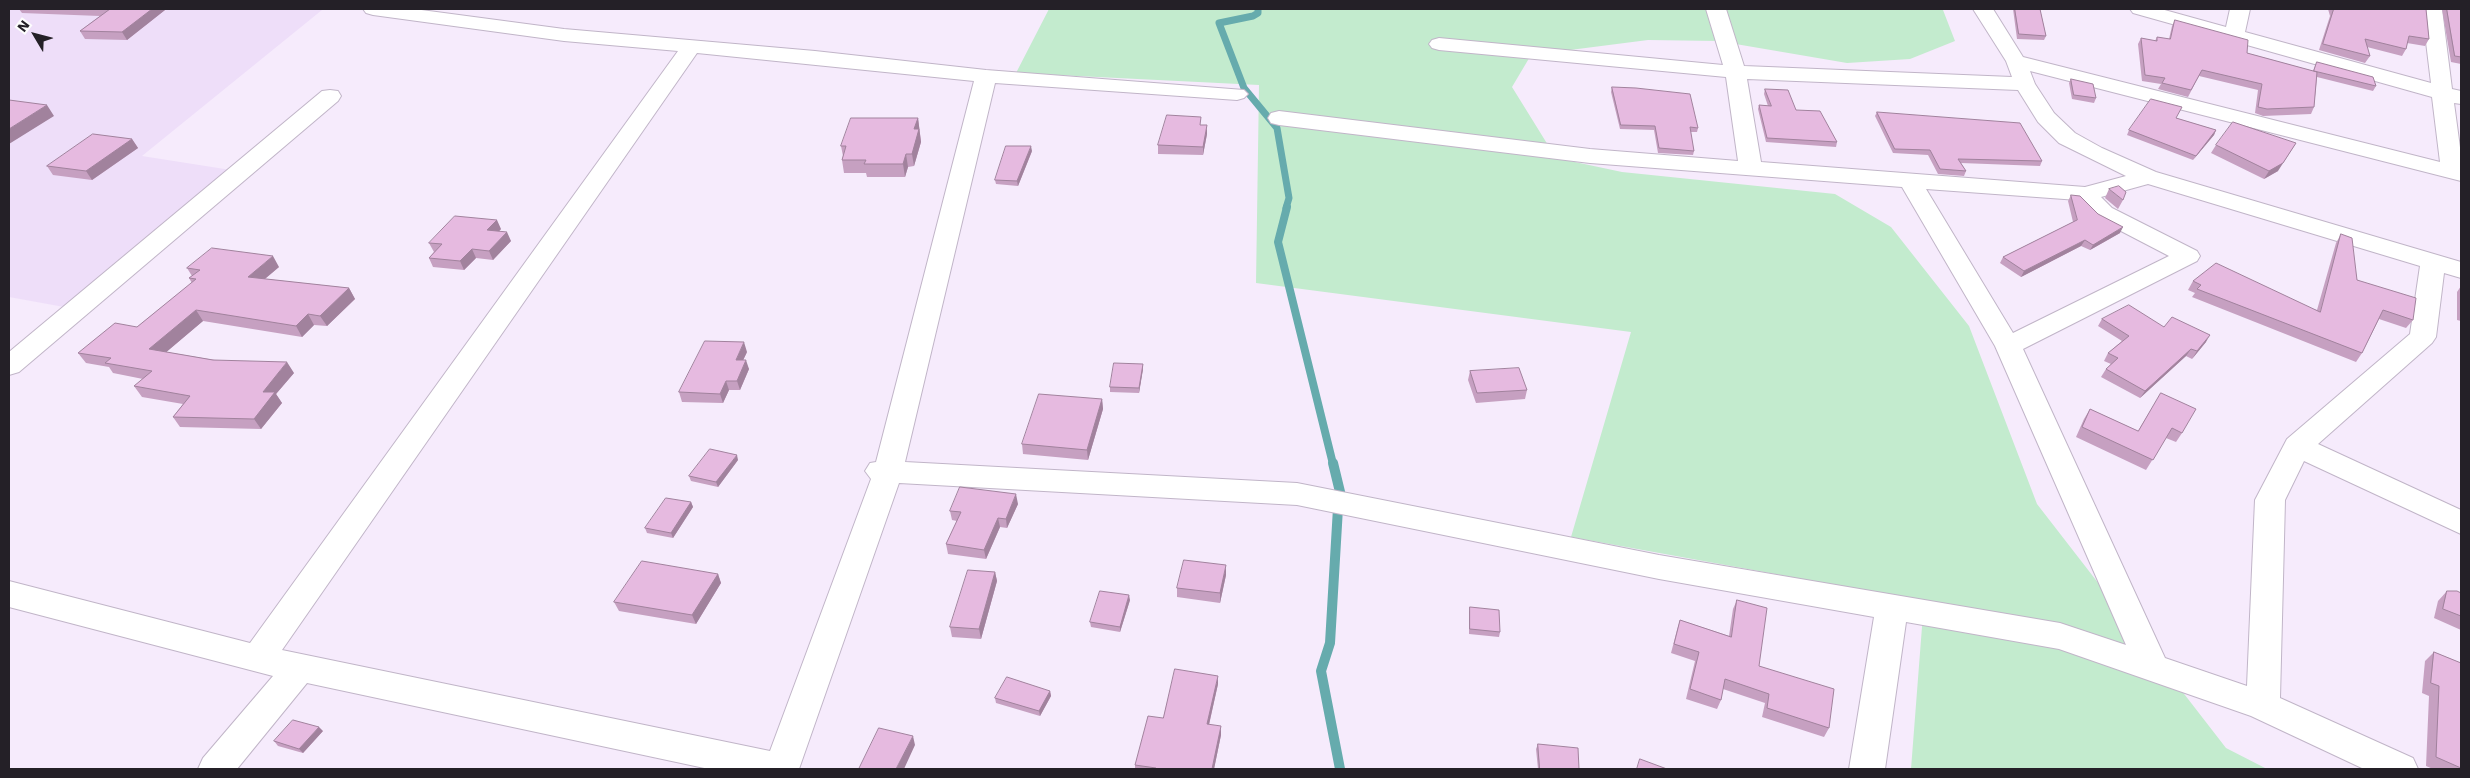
<!DOCTYPE html>
<html>
<head>
<meta charset="utf-8">
<style>
  body { margin:0 }
  #map { position:relative; width:2470px; height:778px; overflow:hidden; background:#f6ebfc; font-family:"Work Sans",sans-serif }
  canvas { display:block }
  .frame { position:absolute; inset:0; border:10px solid #242027; pointer-events:none }
  .north { position:absolute; left:10px; top:10px; width:50px; height:50px; -webkit-text-stroke:4px #fdfdfd; paint-order:stroke; rotate:307deg; font-size:14px; font-weight:700; line-height:20px; text-align:center; color:#242027 }
  .north::after { content:''; display:block; margin:auto; width:18px; height:22px; background:#242027; clip-path:polygon(50% 0,100% 100%,50% 72%,0 100%) }
</style>
</head>
<body>
<div id="map">
<canvas width="2470" height="778"></canvas>
<div class="frame"></div>
<div class="north">N</div>
</div>
<script>
const ctx = document.querySelector('canvas').getContext('2d');
ctx.lineJoin = 'round';
function fill(path, color) { ctx.fillStyle = color; ctx.fill(path, 'evenodd'); }
function stroke(path, color, width, dash) { ctx.strokeStyle = color; ctx.lineWidth = width; ctx.lineCap = dash ? 'butt' : 'round'; ctx.setLineDash(dash || []); ctx.stroke(path); }
fill(new Path2D(`
  M9,9H315L322,10L142,156L231,170L64,307L9,297Z`), '#eedef9');
fill(new Path2D(`
  M1049,9L1943,10L1955,41L1910,59L1847,63L1718,41L1648,40L1531,55L1512,87L1556,158L1622,172L1835,194L1891,227L1969,326L2037,504L2226,748L2267,769H1911L1924,601L1571,537L1631,332L1256,283L1259,85L1016,73Z`), '#c3ebce');
stroke(new Path2D(`
  M1258,9V13L1253,16L1219,23L1244,88L1277,128L1289,198L1286,208`), '#66abad', 7);
stroke(new Path2D(`
  M1287,207L1278,242L1333,464`), '#66abad', 8);
stroke(new Path2D(`
  M1333,463L1341,496
  M1338,508L1330,643L1321,671L1340,769`), '#66abad', 10);
const minor = new Path2D(`
  M363,9H414L564,29L815,51L986,70L1244,90L1248,94L1244,98L1237,100L995,83L905,462L1297,483L1659,555L2060,623L2126,645L1995,346L1902,187L1590,163L1279,125L1271,123L1268,118L1271,113L1279,111L1590,149L1738,161L1726,77L1439,50L1432,48L1429,44L1432,40L1439,38L1723,65L1706,9H1726L1744,66L2012,77L2006,61L1973,9H1993L2023,57L2440,162L2432,97L2133,13L2130,9H2161L2226,27L2230,9H2250L2245,32L2431,83L2422,9H2442L2452,89L2461,91V104L2454,103L2461,155V181L2030,71L2035,84L2054,113L2075,133L2102,148L2156,172L2461,262V278L2444,273L2436,337L2432,343L2318,444L2461,510V534L2304,461L2285,500L2280,698L2413,758L2418,769H2364L2251,716L2059,649L1906,622L1885,769H1849L1874,617L1659,579L1297,505L899,483L799,769H709L307,683L237,769H198L203,758L273,676L9,607V581L250,643L678,51L564,41L373,15L366,13ZM697,53L974,81L876,462L870,463L865,471L871,479L770,751L282,650ZM1747,79L2018,90L2038,122L2059,143L2126,176L2085,187L1761,162ZM2148,184L2420,266L2410,334L2287,439L2255,500L2247,686L2165,658L2023,349L2197,261L2200,256L2197,251L2112,208L2101,197ZM1926,189L2078,200L2096,218L2169,256L2013,333Z
  M330,90L338,91L341,96L338,101L19,372L9,375V352L322,91Z`);
stroke(minor, '#c1b5c8', 2);
fill(minor, '#fff');
fill(new Path2D(`
  M19,9H165V10L127,40L85,39L80,31L100,16L22,13Z
  M2013,9H2040L2046,36L2044,40L2017,39Z
  M2328,9H2426L2429,39L2425,46L2407,43L2406,49L2402,56L2367,47L2370,56L2365,63L2319,50L2330,16Z
  M2442,9H2461V64L2451,62Z
  M2175,20L2247,53L2313,71L2317,62L2376,86L2373,91L2317,77L2314,107L2311,114L2263,116L2255,113L2258,90L2199,76L2188,97L2158,89L2161,84L2142,81L2138,44L2141,38L2155,41L2157,37L2169,39L2172,26Z
  M2071,79L2096,98L2094,103L2072,99L2069,83Z
  M1612,87L1698,128L1697,132H1690L1694,151L1693,155L1658,153L1654,130L1620,129L1611,92Z
  M1765,89L1796,110L1837,142L1836,147L1766,142L1758,109L1759,105L1768,106L1764,94Z
  M1877,112L2042,161L2040,166L1961,163L1966,171L1964,176L1938,174L1928,155L1893,153L1875,116Z
  M918,118L921,142L914,166L908,167L905,177H867L866,173H844L842,160L843,156L841,146Z
  M2176,118L2216,130L2214,135L2193,160L2127,135L2129,130Z
  M1207,134L1203,155L1158,154V145Z
  M132,139L138,148L92,180L53,175L47,166Z
  M2216,145L2278,171L2264,179L2211,153Z
  M1032,151L1018,186L996,184L995,180Z
  M2109,189L2123,200L2118,209L2105,198Z
  M2071,195L2098,214L2120,233L2090,250L2081,246L2021,277L2000,263L2003,257L2073,222L2068,201Z
  M501,229L499,231L511,241L493,260L476,258L464,270L433,267L429,258L434,252L429,243Z
  M2341,234L2357,280L2413,320L2406,328L2379,319L2362,353L2356,362L2192,297L2195,293L2188,290L2193,281L2317,310L2336,243Z
  M279,267L265,279L349,288L355,299L327,326L314,325L302,337L203,321L166,352L294,373L276,394L282,403L261,429L180,427L173,417L183,404L142,397L134,386L143,379L113,373L109,367L86,363L78,353L137,327L192,283L189,278L192,276L187,268Z
  M2461,286V321L2457,320V292Z
  M2102,319L2164,327L2206,342L2192,359L2186,356L2140,398L2101,377L2106,369L2111,364L2104,361L2108,353L2122,341L2098,326Z
  M747,352L743,360L749,369L740,390H729L723,403L682,402L679,392Z
  M1143,364V369L1139,393L1110,392V387Z
  M1470,371L1527,390L1525,399L1476,403L1468,380Z
  M2161,393L2182,433L2176,442L2166,438L2146,470L2076,437L2084,419L2090,409L2138,431Z
  M1102,399L1103,409L1088,460L1023,454L1022,444Z
  M738,460L718,487L691,481L689,476Z
  M691,502L693,507L673,538L647,533L645,528Z
  M1018,504L1007,528L1000,527L986,559L948,554L946,544L957,521L952,520L950,511Z
  M995,572L997,581L981,639L952,637L950,627Z
  M718,574L721,583L696,624L619,611L614,602Z
  M1226,575L1220,603L1177,597V588Z
  M2447,591L2461,593V630L2434,618L2438,601Z
  M1130,600L1120,632L1091,627L1090,622Z
  M1737,600L1759,666L1829,728L1824,737L1762,717L1765,703L1723,689L1721,700L1717,709L1686,699L1695,661L1671,653L1677,630L1680,620L1729,636L1733,609Z
  M1470,607L1500,632L1499,637L1469,634V612Z
  M2434,652L2461,663V769H2433L2426,766L2429,696L2422,693L2425,661Z
  M1218,684L1209,725L1221,735L1214,769H1135V765L1163,718Z
  M1050,691L1051,696L1040,716L996,703L995,698Z
  M323,731L303,753L278,746L274,741Z
  M1538,744L1579,769H1538L1536,749Z`), '#c6a0c1');
fill(new Path2D(`
  M152,9H165V10L127,40L122,32Z
  M47,105L54,116L9,144V129Z
  M918,118L921,142L914,166L912,154L914,129Z
  M1207,125V134L1203,155V147Z
  M2216,130L2214,135L2193,160L2196,156Z
  M132,139L138,148L92,180L86,171Z
  M2296,143L2278,171L2264,179L2269,171Z
  M1031,146L1032,151L1018,186L1017,181Z
  M906,154L908,167L905,177L903,164Z
  M497,220L501,229L492,239L487,230Z
  M2123,227L2120,233L2090,250L2093,245Z
  M507,232L511,241L493,260L489,251Z
  M2085,240L2081,246L2021,277L2024,271Z
  M472,249L476,258L464,270L460,261Z
  M273,256L279,267L255,287L248,277Z
  M349,288L355,299L327,326L320,316Z
  M196,310L203,321L157,360L149,349Z
  M308,314L314,325L302,337L296,326Z
  M2210,335L2206,342L2192,359L2197,351Z
  M744,342L747,352L739,369L736,360Z
  M2191,349L2186,356L2140,398L2145,391Z
  M746,360L749,369L740,390L737,381Z
  M287,362L294,373L276,394L282,403L261,429L254,419L263,392Z
  M1143,364V369L1139,393V388Z
  M726,381L729,390L723,403L720,394Z
  M1102,399L1103,409L1088,460L1087,450Z
  M737,455L738,460L718,487L716,482Z
  M1016,494L1018,504L1007,528L1006,519Z
  M691,502L693,507L673,538L671,533Z
  M998,518L1000,527L986,559L984,550Z
  M1226,565V575L1220,603V593Z
  M995,572L997,581L981,639L979,629Z
  M718,574L721,583L696,624L692,615Z
  M1129,595L1130,600L1120,632V627Z
  M1218,676V684L1207,733V724Z
  M1050,691L1051,696L1040,716L1039,711Z
  M1221,726V735L1214,769H1212Z
  M319,727L323,731L303,753L299,749Z
  M913,736L915,745L904,769H896Z`), '#a1829d');
const building = new Path2D(`
  M107,9H152L122,32L80,31L110,9Z
  M2015,9H2040L2046,36L2019,34Z
  M2334,9H2426L2429,39L2409,36L2406,49L2365,39L2370,56L2323,44Z
  M2447,9H2461V57L2455,56Z
  M2175,20L2248,40L2247,53L2317,72L2314,107L2267,109L2258,107L2262,84L2202,70L2191,90L2162,83L2165,78L2145,75L2141,38L2157,41V37L2170,39Z
  M2317,62L2373,77L2376,86L2314,71Z
  M2071,79L2093,84L2096,98L2074,95Z
  M1612,87L1636,88L1690,94L1698,128L1690,127L1694,151L1659,148L1655,126L1621,125Z
  M1765,89L1788,90L1796,110L1820,111L1837,142L1767,138L1759,105L1771,106Z
  M2151,99L2182,107L2176,118L2216,130L2196,156L2129,130Z
  M9,100L47,105L9,129Z
  M1877,112L2020,123L2042,161L1958,159L1966,171L1940,169L1930,150L1895,149Z
  M1167,115L1201,117L1200,125H1207L1203,147L1158,145Z
  M851,118H918L914,129H919L912,154H906L903,164H864L866,160H842L846,146H841Z
  M2233,122L2296,143L2283,163L2269,171L2216,145Z
  M93,134L132,139L86,171L47,166Z
  M1006,146H1031L1017,181L995,180Z
  M2119,186L2126,192L2123,200L2109,189Z
  M2071,195L2080,196L2098,214L2123,227L2093,245L2085,240L2024,271L2003,257L2077,220Z
  M455,216L497,220L487,230L507,232L489,251L472,249L460,261L429,258L442,244L429,243Z
  M2341,234L2352,238L2357,280L2416,298L2413,320L2383,310L2362,353L2197,289L2201,285L2193,281L2216,263L2320,312Z
  M212,248L273,256L248,277L349,288L320,316L308,314L296,326L196,310L149,349L213,360L287,362L263,392H275L254,419L173,417L190,396L134,386L152,371L105,363L111,358L78,353L115,323L137,327L196,279L189,278L200,270L187,268Z
  M2129,305L2164,327L2172,317L2210,335L2197,351L2191,349L2145,391L2106,369L2118,358L2108,353L2129,336L2102,319Z
  M705,341L744,342L736,360H746L737,381H726L720,394L679,392Z
  M1114,363L1143,364L1139,388L1110,387Z
  M1519,368L1527,390L1477,393L1470,371Z
  M2161,393L2196,409L2182,433L2172,428L2153,460L2082,427L2090,409L2138,431Z
  M1039,394L1102,399L1087,450L1022,444Z
  M710,449L737,455L716,482L689,476Z
  M960,487L1016,494L1006,519L998,518L984,550L946,544L961,512L950,511Z
  M666,498L691,502L671,533L645,528Z
  M1184,560L1226,565L1220,593L1177,588Z
  M642,561L718,574L692,615L614,602Z
  M968,570L995,572L979,629L950,627Z
  M1100,591L1129,595L1120,627L1090,622Z
  M2447,591H2457L2461,593V616L2443,609Z
  M1737,600L1767,608L1759,666L1834,689L1829,728L1767,708L1769,694L1725,679L1721,700L1690,689L1699,652L1674,644L1680,620L1731,637Z
  M1470,607L1499,610L1500,632L1470,629Z
  M2434,652L2461,663V768L2436,757L2439,686L2431,683Z
  M1175,669L1218,676L1207,724L1221,726L1212,769H1155L1156,768L1135,765L1148,716L1163,718Z
  M1007,677L1050,691L1039,711L995,698Z
  M293,720L319,727L299,749L274,741Z
  M879,728L913,736L896,769H859Z
  M1538,744L1578,748L1579,769H1540Z
  M1640,759L1667,769H1637Z`);
fill(building, '#e6bae0');
stroke(building, '#a1829d', 1);
</script>
</body>
</html>
